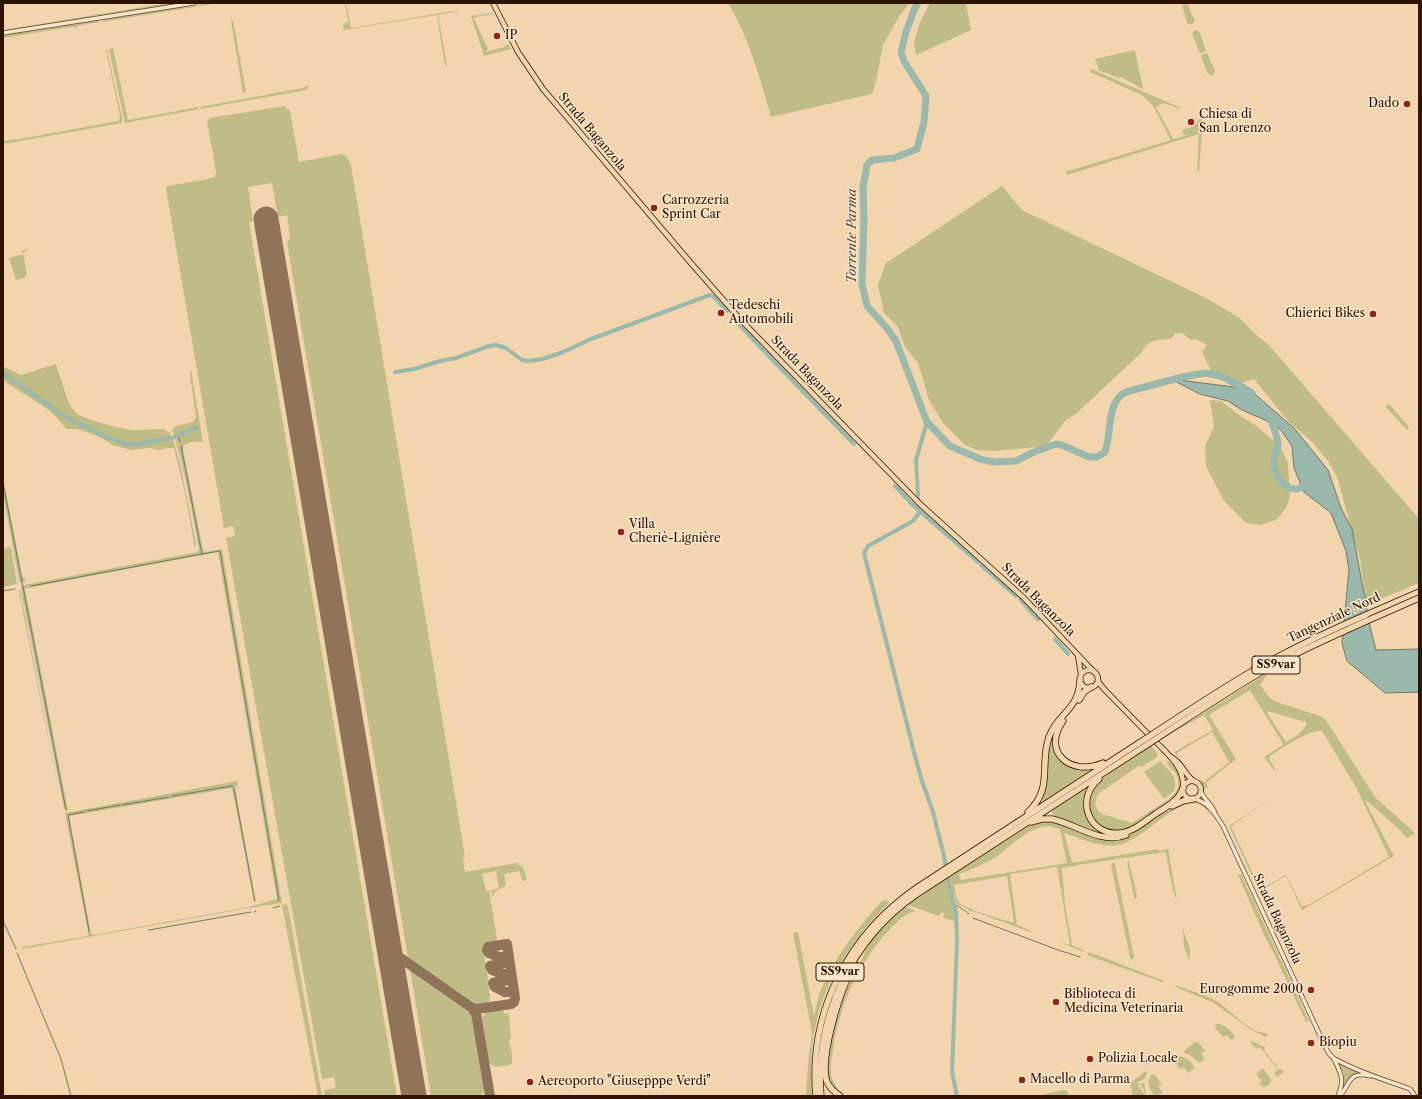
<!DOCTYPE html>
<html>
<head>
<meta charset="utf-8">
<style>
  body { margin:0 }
  #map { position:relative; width:1422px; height:1099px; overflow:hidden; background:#f2d5ad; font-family:"Libre Caslon Text",serif }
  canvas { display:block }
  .frame { position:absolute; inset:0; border:4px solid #2f1301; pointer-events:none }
</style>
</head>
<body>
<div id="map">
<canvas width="1422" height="1099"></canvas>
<div class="frame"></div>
</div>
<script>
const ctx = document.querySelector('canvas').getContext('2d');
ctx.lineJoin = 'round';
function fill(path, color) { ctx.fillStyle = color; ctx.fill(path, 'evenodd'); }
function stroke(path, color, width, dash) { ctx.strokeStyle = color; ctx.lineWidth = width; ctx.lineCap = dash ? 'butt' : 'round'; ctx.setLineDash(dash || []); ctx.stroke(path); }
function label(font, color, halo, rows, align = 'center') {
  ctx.font = font + ' "Libre Caslon Text",serif'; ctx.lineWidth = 3; ctx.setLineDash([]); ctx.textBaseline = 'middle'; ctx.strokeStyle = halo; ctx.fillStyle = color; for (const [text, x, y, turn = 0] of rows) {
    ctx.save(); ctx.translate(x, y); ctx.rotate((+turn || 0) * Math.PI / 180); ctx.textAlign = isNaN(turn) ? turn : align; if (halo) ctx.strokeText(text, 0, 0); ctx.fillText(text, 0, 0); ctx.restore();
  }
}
fill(new Path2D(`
  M168,3H182L3,31V30Z
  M206,3H218L102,22L104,19L179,7L195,6Z
  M345,3H346L351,28L459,10V11L438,15L447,65L445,66L437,15L344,30L343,24L348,22Z
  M728,3H910L900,15L883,45L876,81L872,94L771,117C760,78 749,38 728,3Z
  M930,3H966L971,30L916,55L914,42L920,22Z
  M1187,3L1195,21L1194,23L1191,25L1187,23L1182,5Z
  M493,13V14L476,17L474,19L488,49L486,52L504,47L508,44L511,49L484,56L471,16Z
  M99,20L101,22L76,26L77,30L75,27H71L3,38V35Z
  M233,20L246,92L243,93L231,21Z
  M1195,30H1197L1200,33L1206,51L1200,53L1192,34Z
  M113,48L128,120L198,107L199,109L125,123L109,49Z
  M106,50H107L122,118V123L3,144V141H5L19,139L119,121L120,116Z
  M1135,50L1143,89L1121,77L1119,78L1098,70L1099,69L1095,59Z
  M1207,53L1215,71L1214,74L1212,76L1207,73L1201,55Z
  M1091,69L1181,108L1180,109L1164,103L1156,107L1173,139L1185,136L1182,130L1194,126V124L1198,122V120L1203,118L1199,172L1197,171L1199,134L1067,175L1066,171L1072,170L1171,140L1153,106L1142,95L1090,72Z
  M309,85L308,88L306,90L201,109L200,107L303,88Z
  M284,106L290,111L299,162L342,154L346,156L351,165L465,857L463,861L465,872L517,863L523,867L527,880L522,881L520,871L504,874L506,885L496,891L492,897L491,890L499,888L496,871L482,874L486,891L489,890L497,939L496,943L483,945L490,995V1000L487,1004L479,1006L474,1004L408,958L287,243L290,236L287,215L278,217L272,183L248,187L253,221L249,222L397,1096H325L324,1090L336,1088L334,1077L322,1079L226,538L235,536L233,526L224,528L166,189L167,186L208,179L215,177L216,171L207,121L210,118Z
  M1002,186L1022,210L1208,299L1241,319L1254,333L1269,345L1419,519V583L1366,605L1360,559L1337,477L1328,461L1311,441L1289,422L1254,379L1232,386L1212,373L1202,352L1207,345L1196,339L1191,340L1182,333H1175L1171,339C1156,340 1149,339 1142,352L1077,413L1065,421L1046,446L996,451L976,450L965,445L943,423L929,400L918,363L905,347L898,327L884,313L878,285L886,263Z
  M30,248L23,253L27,275L24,278L16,280L9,258L23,254L22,251Z
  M56,364L69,404L77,414L91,420L115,427L132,430L164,429L170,433L174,443L180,463L196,544L195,549L185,493L174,448H168L158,450L150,448L131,450L112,445L102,438L89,433L77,429H66C50,405 25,397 3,380V366L21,375Z
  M191,370L203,442H191L184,445L183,448L203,550L205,552L222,549L282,903L249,908L22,949L23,947L88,936V931L65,813L237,781L238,786L235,787L255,900L254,902L232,788L69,816L91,933L93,935L249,907L277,899L218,552L48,584L25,589L68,810H65L64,808L21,590V586L24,585L198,552L199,549C191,509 185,468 172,430L176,426L193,422L196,417L190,375V371Z
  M1210,400L1221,401L1239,415L1255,425L1280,446L1288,463L1290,496L1286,508L1276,520L1261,525L1246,523L1224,501L1206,466L1205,446L1214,427Z
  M1388,404H1389L1409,427L1407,430L1385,406Z
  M3,477L22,575L26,582L20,583L18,576L3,493Z
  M11,547L17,584L3,587V551L4,549Z
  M18,591H20L25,616L62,809L19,592Z
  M1266,674V676L1260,685L1270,698L1274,701L1320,716L1326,720L1375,797L1415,833L1407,838L1399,829L1367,801H1365L1394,856L1302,910L1286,876L1259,891L1229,826L1273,797L1231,826L1260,889L1286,875L1302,906L1310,904L1389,857L1357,789L1322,731C1310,729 1281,749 1270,756L1269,759L1276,771H1275L1264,757L1283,745L1282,742L1250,690L1209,715L1236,759L1206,783L1208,787L1205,789L1202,782L1174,752L1213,730L1204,715L1179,729V728ZM1268,711L1306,722V726L1298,735L1286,742L1267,713ZM1212,732L1229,762L1204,782C1196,776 1181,762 1177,753Z
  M1053,734C1054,751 1057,765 1076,770C1080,771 1085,770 1089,771L1043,801L1042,798L1045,790L1049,744Z
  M1151,746L1157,753V757L1141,767L1140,765L1098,794L1095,803L1098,811L1102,814L1132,823L1169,799L1176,792L1178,787V778L1176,774L1166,763L1168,761C1176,767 1183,776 1181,787C1180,790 1177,795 1175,798C1170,803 1130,830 1124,831C1113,832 1106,830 1098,824C1094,820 1089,814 1089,808C1088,796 1093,786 1102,779Z
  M1160,761C1168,770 1179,776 1174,791L1164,799L1144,772Z
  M1086,789L1084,804L1101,832L1100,834L1054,817L1052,812L1053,810Z
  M1191,802C1202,801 1206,807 1211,815V816C1207,811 1204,805 1197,804C1175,798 1143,841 1118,845C1100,848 1080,838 1064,833L1072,863L1158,849L1159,851L1168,849L1177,901L1173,891L1166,853L1165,852L1084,864L1062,868L1065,905L1072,945L1085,951L1084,952L1059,942L1070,945L1057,867L1010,874L1017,925L1032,931L1030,932L973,911L971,912L966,908L957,904L952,890L950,877L1034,823L1039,821H1052L1102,839L1128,836L1167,811L1180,805ZM1049,826L1060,829L1067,863L961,880L959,874C971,870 982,865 993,859C1011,847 1027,827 1049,826ZM1007,876L1014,922H1011C1001,919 965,909 960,903C956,899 955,891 954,885Z
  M1129,861L1137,896L1136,899L1134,897L1127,862Z
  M1113,862L1115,864L1134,957L1132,960L1130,957L1111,865Z
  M1241,874L1309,1021L1306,1022L1274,954L1264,935L1238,875Z
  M946,879L954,908V921L943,918L944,913L942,912L939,916L908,905Z
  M884,900L890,902C855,936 824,979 815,1029C810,1051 811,1074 812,1096H806L808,1064L812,1033L793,933L798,932L814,1016C816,1008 817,1000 820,992C835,957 855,931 880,903Z
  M286,904L288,907L322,1096H318L282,905Z
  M906,907L916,911C905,913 897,922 889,930C859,963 839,1005 833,1050C832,1057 830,1066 831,1074C832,1081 836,1087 841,1092C811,1085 840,1002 849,985C853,975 860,965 864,955C866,951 867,947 869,944C879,930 892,918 906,907Z
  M1183,929L1190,949L1189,961L1184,946Z
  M1087,952L1097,955L1164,981L1162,982L1092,957L1088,955Z
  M410,969L471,1014L484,1088L483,1093L480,1096H433L431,1095Z
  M1175,985C1188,990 1201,993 1213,999C1230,1008 1248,1034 1268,1033L1266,1037L1250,1029L1214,1003L1176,987Z
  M500,1010H503L504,1014L508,1013L509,1016L511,1038L509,1041L512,1053V1063L510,1065L495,1067L489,1063L482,1018L486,1012Z
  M1215,1024C1223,1023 1232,1030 1235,1038L1231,1040L1227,1035L1223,1037L1216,1029Z
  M1251,1041L1265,1047L1264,1050L1279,1070L1281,1069L1284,1072L1277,1077L1274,1073L1278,1070L1260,1047L1256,1049L1250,1042Z
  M1195,1042H1198L1205,1051L1201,1054L1205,1059L1199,1063L1190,1055L1183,1052Z
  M1177,1056C1186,1056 1191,1061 1195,1068L1188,1073L1184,1067L1180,1069L1174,1061L1175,1058Z
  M1338,1063L1359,1073L1351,1076L1344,1086V1074Z
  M1263,1068L1271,1080C1270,1084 1268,1087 1263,1087L1259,1083L1262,1081L1256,1074Z
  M1146,1071L1147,1072L1145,1079L1138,1082L1139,1084L1138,1085L1143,1093L1145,1092L1140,1084V1083H1144L1146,1093L1143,1096H1133L1130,1083Z
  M1151,1075H1155L1162,1084L1158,1086L1163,1092L1157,1096L1153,1094C1149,1088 1147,1082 1151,1075Z
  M1064,1090L1067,1091L1069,1096H1036Z`), '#c0bc85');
const water = new Path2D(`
  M1171,379L1249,389L1294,428L1328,470L1341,508L1352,529L1371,631L1376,650L1419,649V692L1385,693L1347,661L1342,643L1349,570L1346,551L1331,513L1304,492L1294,468L1292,446L1281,430L1265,420L1242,410L1228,401L1200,394Z`);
fill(water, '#9bb8ac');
stroke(water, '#707668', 1);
stroke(new Path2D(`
  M177,437L179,438L180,442
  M3,483L66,810
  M202,554L220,551L279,900
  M31,586L202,554L181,446
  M3,591L15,589
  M234,789L255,901
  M172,796L232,786L233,787
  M122,805L169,797
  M87,811L120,805
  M84,812L68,815L89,931
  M954,902C958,909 965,909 969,914
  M273,908L280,906
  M254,912L256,911
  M973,918L1058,950L1080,957
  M3,921L16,949
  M149,930L251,912
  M17,953L61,1059L71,1096`), '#707668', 1);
stroke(new Path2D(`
  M732,317L763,350
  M765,352L854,444
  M395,372L414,369L440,361L456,358L489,346L496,345L506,348L522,360L528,361L543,359L563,352L591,339L710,295L713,296L727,311
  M3,373L59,413L100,434L122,443L133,445L172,438
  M927,422L916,460L919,513L913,521L868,546L864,553L914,752L921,778L933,812L944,856L949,885L956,912L957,941L952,1072L957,1096
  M175,437L197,427
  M895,486L913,505L978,562
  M981,565L1016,596
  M1020,599L1033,614
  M1035,616L1038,619
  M1055,639L1068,654`), '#9bb8ac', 4);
stroke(new Path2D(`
  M918,3L914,10L906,32L901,52L904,61L926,96L924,122L917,149L894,158L872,160L867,165L863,187L864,219L862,284L867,306L887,328L896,341L927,422L950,446L980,459L994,462L1016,461L1034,452L1056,444L1062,445L1089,457H1097L1105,452C1112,434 1106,401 1126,392L1182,377L1205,373L1221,376L1239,385L1252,393
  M1269,416C1272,424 1277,434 1278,443C1279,449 1275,452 1274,458C1272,470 1282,489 1295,489C1301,489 1305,485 1309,482`), '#9bb8ac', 7);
stroke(new Path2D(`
  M388,941L391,949L395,954L472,1008L477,1009L511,1004L514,1002L515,998L507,944L488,947L487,950L489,953C494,954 497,958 503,957
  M506,974C500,975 497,971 492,970L490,966L509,962
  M508,992H505L495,987L493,983L512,979
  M472,1008L476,1014L490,1096`), '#907457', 10);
stroke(new Path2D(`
  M266,219L414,1096`), '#907457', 25);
const minor = new Path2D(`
  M3,33L194,3
  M1201,790C1202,799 1212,803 1215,813
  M1193,799C1207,800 1216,815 1223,826L1324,1044C1326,1049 1330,1056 1335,1059C1358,1072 1385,1080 1410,1089L1415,1096
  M1334,1059C1341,1074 1345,1079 1338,1096
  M1340,1096C1351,1083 1348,1071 1370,1076`);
const major = new Path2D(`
  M493,3L518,52L543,89L690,262L741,320L920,504L1024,598L1095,673
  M1078,656L1081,674
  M1080 679a9 9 0 1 1 18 0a9 9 0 1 1-18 0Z
  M1097,676L1099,683L1105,690L1147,733
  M1157,743C1169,755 1184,768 1183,786
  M1171,757C1183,763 1184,775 1194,781
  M1183 790a9 9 0 1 1 18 0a9 9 0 1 1-18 0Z`);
const highway = new Path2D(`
  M1366,615L1419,592
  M1079,700L1084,692L1091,687
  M1063,721C1041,752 1071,777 1103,763
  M1099,779C1075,798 1088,836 1120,833C1134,832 1146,820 1157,813C1168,806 1179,800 1183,788
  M1172,806L1183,801L1193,799
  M1028,812C1054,788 1039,764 1049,737C1058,712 1079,711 1080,679
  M1031,822L1042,819H1052C1076,824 1101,845 1126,835
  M816,1096C808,1011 849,934 918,887L1139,743
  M821,1096C815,1017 851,939 917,894L1142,748
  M840,1096C834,1092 830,1088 827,1082C819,1059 839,995 850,973`);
stroke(minor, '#60442c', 5);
stroke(major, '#2f1301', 6);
stroke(highway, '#2f1301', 7);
stroke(minor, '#f7e4ca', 3.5);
stroke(major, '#f2d5ad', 4.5);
stroke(highway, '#f2d5ad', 5.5);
const highwayBridge = new Path2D(`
  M1139,743C1181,716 1223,687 1268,662C1300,645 1333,629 1366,615
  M1142,748C1184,721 1226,692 1270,667C1318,641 1369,620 1419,598`);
stroke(highwayBridge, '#2f1301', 7, []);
stroke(highwayBridge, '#f2d5ad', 5.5);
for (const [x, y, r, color] of [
  [497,36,4,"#8f2418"],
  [1407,104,4,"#8f2418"],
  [1191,122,4,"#8f2418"],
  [654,208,4,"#8f2418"],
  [721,313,4,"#8f2418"],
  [1373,314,4,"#8f2418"],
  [621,532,4,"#8f2418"],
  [1311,990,4,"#8f2418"],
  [1056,1002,4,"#8f2418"],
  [1311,1043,4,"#8f2418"],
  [1090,1059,4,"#8f2418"],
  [1022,1080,4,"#8f2418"],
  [530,1082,4,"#8f2418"]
]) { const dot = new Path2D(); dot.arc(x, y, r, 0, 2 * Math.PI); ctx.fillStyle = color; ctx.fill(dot); stroke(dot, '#f7e4ca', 1.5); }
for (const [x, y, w] of [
  [1276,665,48],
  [840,972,48]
]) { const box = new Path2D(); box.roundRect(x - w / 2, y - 9, w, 18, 3); ctx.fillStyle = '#f7e4ca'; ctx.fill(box); stroke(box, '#2f1301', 1); }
label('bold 11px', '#2f1301', null, [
  ["SS9var",1276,665],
  ["SS9var",840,972]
]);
label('12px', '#2f1301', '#f7e4ca', [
  ["IP",505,36],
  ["Dado",1399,104,"right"],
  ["Chiesa di",1199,115],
  ["San Lorenzo",1199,129],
  ["Carrozzeria",662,201],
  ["Sprint Car",662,215],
  ["Tedeschi",729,306],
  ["Automobili",729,320],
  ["Chierici Bikes",1365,314,"right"],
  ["Villa",629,525],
  ["Cheriè-Lignière",629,539],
  ["Eurogomme 2000",1303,990,"right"],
  ["Biblioteca di",1064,995],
  ["Medicina Veterinaria",1064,1009],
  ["Biopiu",1319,1043],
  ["Polizia Locale",1098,1059],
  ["Macello di Parma",1030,1080],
  ["Aereoporto \"Giusepppe Verdi\"",538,1082]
], 'left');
label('12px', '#2f1301', '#f7e4ca', [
  ["Strada Baganzola",592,132,50],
  ["Strada Baganzola",807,373,46],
  ["Strada Baganzola",1038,600,45],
  ["Tangenziale Nord",1334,618,-25],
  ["Strada Baganzola",1277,919,65]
]);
label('italic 13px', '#554d3d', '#f7e4ca', [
  ["Torrente Parma",852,236,-90]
]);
</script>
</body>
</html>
